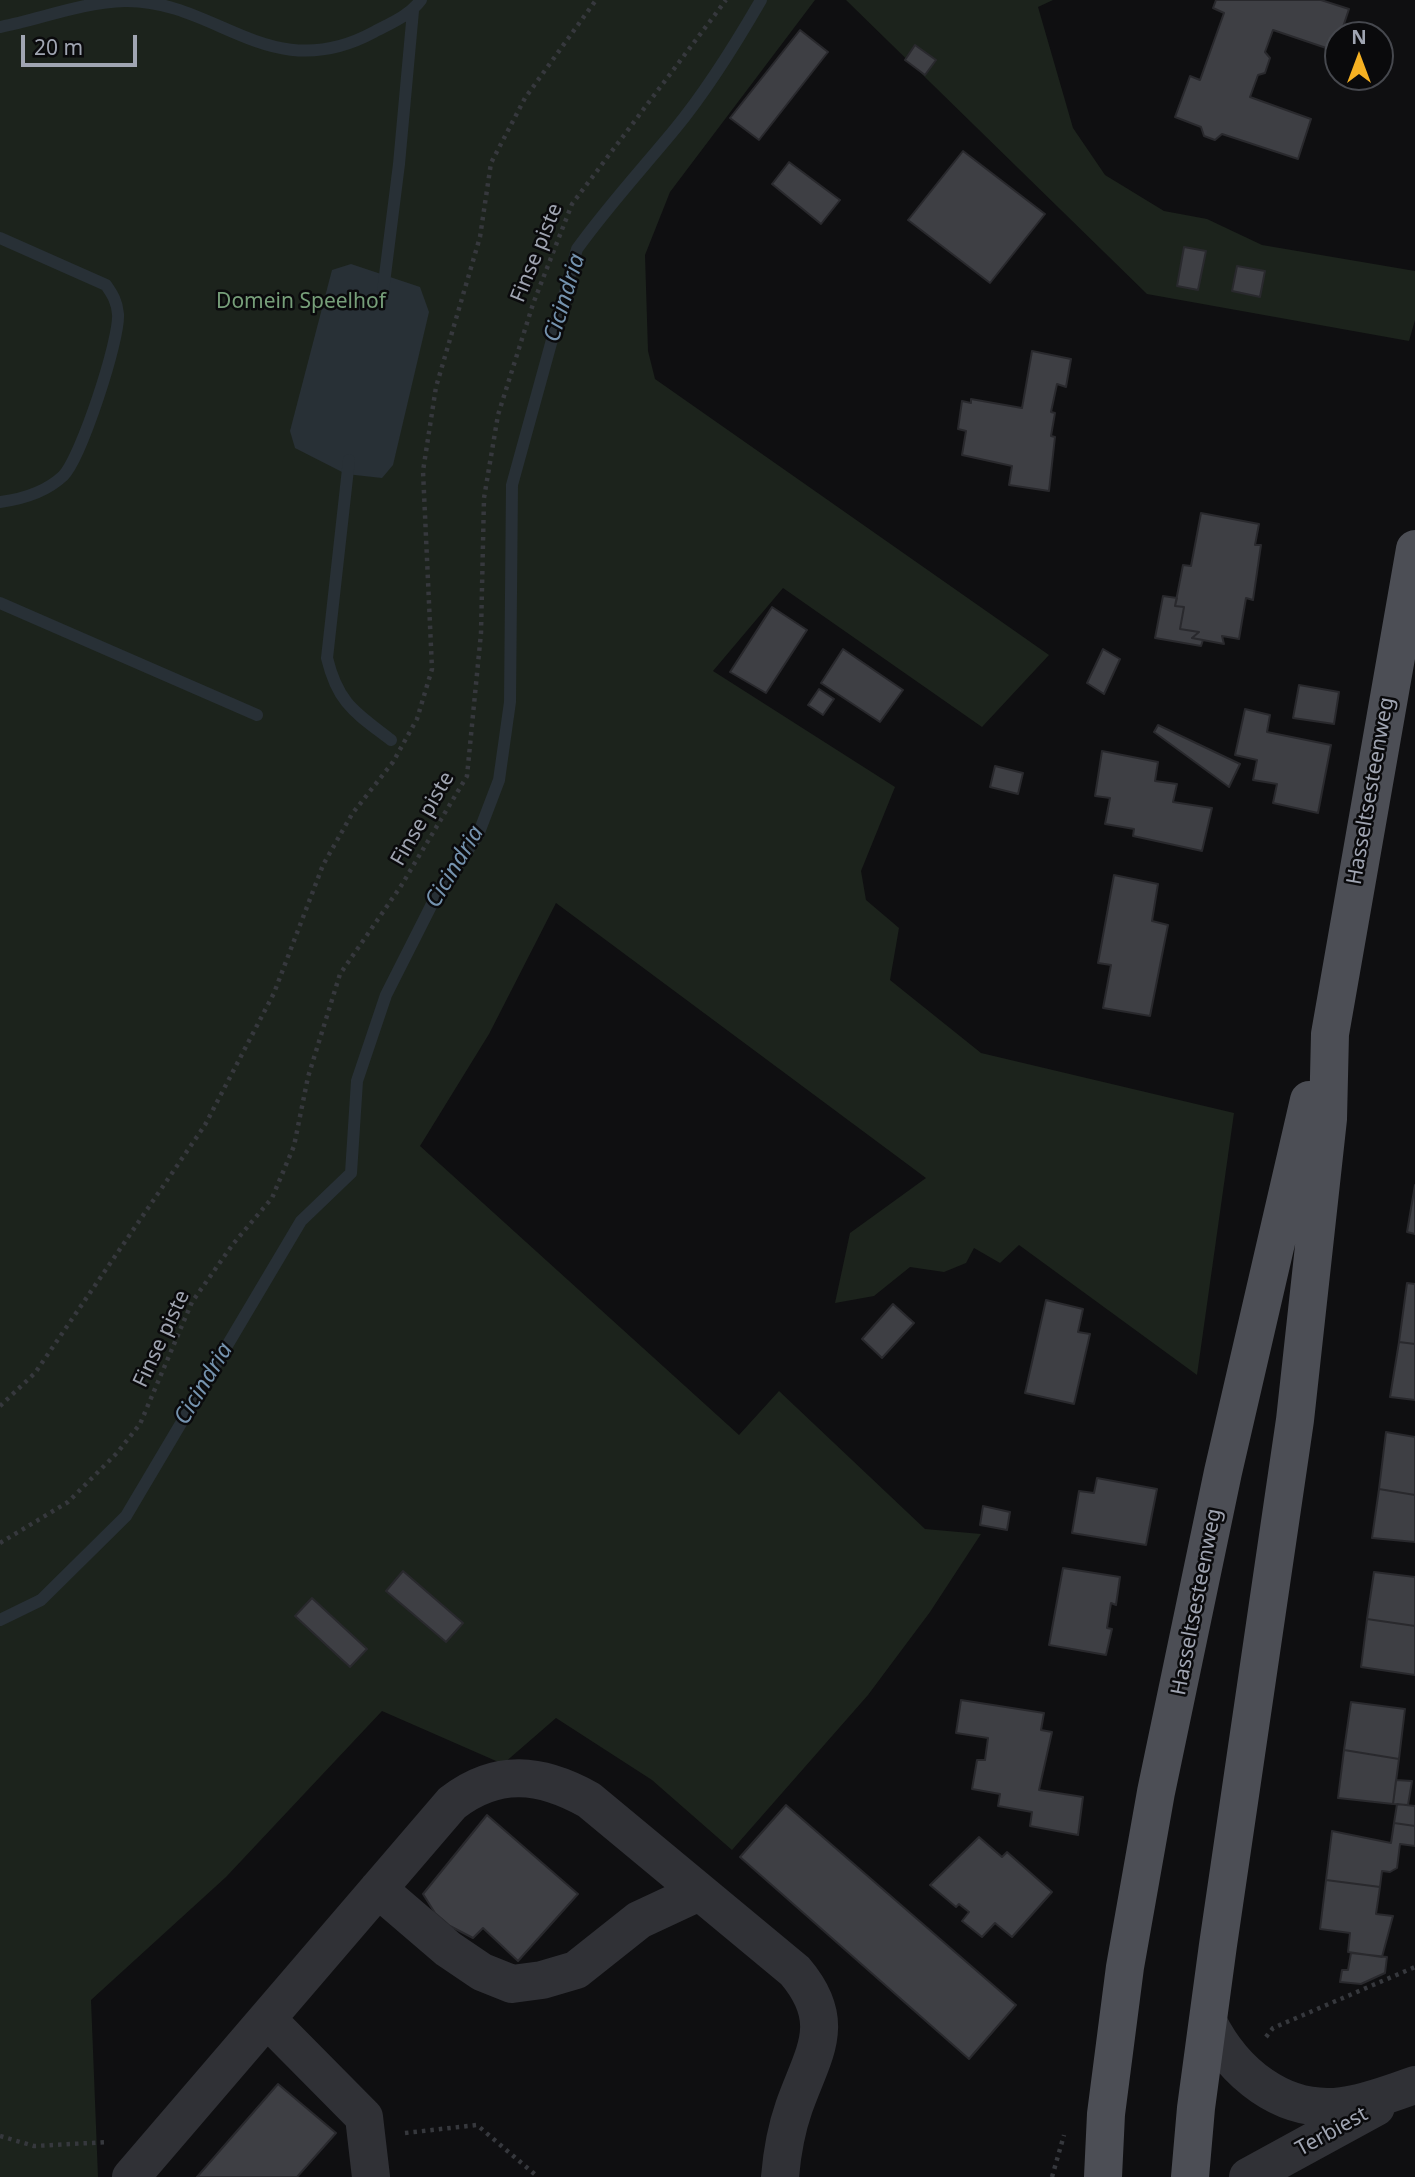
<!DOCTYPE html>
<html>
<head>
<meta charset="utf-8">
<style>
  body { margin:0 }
  #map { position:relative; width:1415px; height:2177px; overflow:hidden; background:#0f0f11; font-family:"Noto Sans",sans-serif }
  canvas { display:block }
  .north { position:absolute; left:1324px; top:21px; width:70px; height:70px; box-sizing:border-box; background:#0a0a0c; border:2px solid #46484e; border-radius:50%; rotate:0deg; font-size:19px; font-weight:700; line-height:28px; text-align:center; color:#a0a5b2 }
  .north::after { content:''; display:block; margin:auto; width:24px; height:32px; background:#f6b122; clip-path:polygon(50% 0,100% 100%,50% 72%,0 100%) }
  .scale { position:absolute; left:21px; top:35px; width:116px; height:32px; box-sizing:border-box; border:4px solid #a0a5b2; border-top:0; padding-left:9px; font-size:21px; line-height:24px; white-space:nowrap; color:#a0a5b2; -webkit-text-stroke:5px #0a0a0c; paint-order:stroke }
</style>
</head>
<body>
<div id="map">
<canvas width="1415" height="2177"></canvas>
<div class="north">N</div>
<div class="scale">20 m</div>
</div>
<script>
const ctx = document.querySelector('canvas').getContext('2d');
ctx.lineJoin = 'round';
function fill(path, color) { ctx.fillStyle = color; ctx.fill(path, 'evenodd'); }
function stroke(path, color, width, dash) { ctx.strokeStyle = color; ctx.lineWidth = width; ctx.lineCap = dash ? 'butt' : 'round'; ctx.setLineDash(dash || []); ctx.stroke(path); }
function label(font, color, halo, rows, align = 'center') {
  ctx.font = font + ' "Noto Sans",sans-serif'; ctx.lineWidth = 5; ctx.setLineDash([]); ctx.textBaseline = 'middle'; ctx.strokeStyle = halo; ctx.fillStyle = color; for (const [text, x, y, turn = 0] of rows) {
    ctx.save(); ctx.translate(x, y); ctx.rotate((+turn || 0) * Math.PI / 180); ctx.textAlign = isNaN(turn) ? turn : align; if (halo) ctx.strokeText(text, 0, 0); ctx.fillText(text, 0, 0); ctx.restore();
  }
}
fill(new Path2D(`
  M0,0H815L670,192L645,255L648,351L655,379L1049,655L982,727L783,588L713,671L895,787L861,871L866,900L899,928L890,980L981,1053L1234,1113L1197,1375L1019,1245L1000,1263L974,1248L966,1263L944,1272L910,1267L874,1296L835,1303L850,1233L926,1178L556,903L489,1034L420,1146L739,1435L779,1391L925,1529L981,1534L930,1612L868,1695L732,1850L652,1780L556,1718L503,1764L382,1711L226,1877L91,2000L98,2177H0Z
  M846,0H1053L1038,7L1073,128L1105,175L1164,211L1207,219L1262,245L1415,271V320L1409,341L1147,294Z`), '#1c231c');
fill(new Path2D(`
  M351,264L420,287L429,312L393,465L382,478L346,474L295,448L290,431L332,270Z`), '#283036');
stroke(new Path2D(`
  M0,27C41,19 83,2 125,1C218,0 270,88 374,32C391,23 409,16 421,0
  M0,238L106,285C113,295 117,302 118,314C120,339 81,458 63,476C46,492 23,499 0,502
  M383,291L399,164L413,11
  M349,460L327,658C338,704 356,713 391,740
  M0,603L257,715
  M0,1620L41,1600L126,1516L301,1221L351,1173L357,1081L386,995L433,902L478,835L499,780L510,702L512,485L577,249C607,207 642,169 675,129C708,89 735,45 761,0`), '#283036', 12);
const building = new Path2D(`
  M1216,0H1321L1349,9L1335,51L1273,30L1265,52L1270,58L1265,73L1258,75L1250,97L1311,119L1298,159L1222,134L1215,140L1204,136L1201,127L1175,117L1190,76L1200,80L1224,13L1213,8Z
  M800,30L828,52L759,140L730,118Z
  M915,45L936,60L925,75L905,60Z
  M963,151L1045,214L990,283L908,220Z
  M789,162L840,200L821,224L772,184Z
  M1184,247L1206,251L1198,290L1177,286Z
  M1237,266L1265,271L1260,297L1232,291Z
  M1032,351L1071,359L1066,387L1057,384L1051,412L1055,413L1051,436L1055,437L1049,491L1009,485L1012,466L962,455L966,431L958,429L962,401L971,403V399L1022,408Z
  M1201,513L1259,524L1255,545H1261L1253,600L1246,598L1239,639L1222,636L1224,644L1192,638L1199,632L1180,629L1184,607L1175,606L1183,565L1191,566Z
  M1163,596L1177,598L1175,606L1184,607L1180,629L1199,632L1192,638L1203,640L1201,646L1155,638Z
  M772,607L807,630L766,693L730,672Z
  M843,649L903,690L880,722L821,683Z
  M1103,649L1120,659L1104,694L1087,683Z
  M1299,685L1339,692L1334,724L1293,718Z
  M819,689L834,699L823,715L808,705Z
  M1245,709L1270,715L1267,732L1331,745L1318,813L1273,803L1277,784L1253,780L1257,760L1235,755Z
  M1158,725L1240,764L1229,787L1154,732Z
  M1102,751L1158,762L1155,781L1177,784L1173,802L1212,808L1202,851L1133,836L1134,829L1105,824L1110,798L1095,796Z
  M995,766L1023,773L1018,794L990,787Z
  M1114,875L1158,884L1152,921L1168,925L1150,1016L1103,1008L1111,965L1098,963Z
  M1415,1185V1234L1407,1232Z
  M1407,1283L1415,1284V1344L1399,1342Z
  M1046,1300L1083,1309L1078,1332L1090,1334L1074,1404L1025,1393Z
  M893,1304L914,1323L882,1358L862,1339Z
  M1399,1342L1415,1344V1400L1390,1397Z
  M1386,1432L1415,1437V1495L1379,1489Z
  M1097,1478L1157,1489L1146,1545L1072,1533L1079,1491L1094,1493Z
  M1379,1489L1415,1495V1542L1372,1538Z
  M983,1506L1010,1512L1007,1530L980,1525Z
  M1063,1568L1120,1577L1116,1605L1111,1603L1107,1628L1112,1629L1106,1655L1049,1645Z
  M403,1571L463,1623L446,1642L386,1591Z
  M1374,1572L1415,1577V1626L1367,1619Z
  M312,1598L367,1649L350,1667L295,1616Z
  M1367,1619L1415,1626V1675L1361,1667Z
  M961,1700L1044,1713L1041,1730L1052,1732L1039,1790L1083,1797L1078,1835L1030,1826L1032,1812L998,1806L1000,1794L972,1789L977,1760H985L988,1738L956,1733Z
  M1351,1702L1405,1709L1399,1759L1344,1750Z
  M1344,1750L1399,1759L1393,1804L1338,1798Z
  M1396,1780L1412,1781L1408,1805L1393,1804Z
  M1397,1804L1415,1806V1826L1394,1823Z
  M786,1805L1016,2005L969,2059L740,1857Z
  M487,1815L578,1894L518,1961L483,1928L473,1938L450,1926L435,1913L423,1894Z
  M1394,1823L1415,1826V1846L1400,1844L1397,1868L1390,1872L1382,1871L1380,1887L1326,1880L1332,1831L1391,1843Z
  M979,1837L1002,1857L1007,1852L1052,1892L1012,1937L995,1923L982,1937L962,1921L969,1912L959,1904L956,1907L930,1885Z
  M1326,1880L1380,1887L1376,1914L1393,1916L1382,1957L1348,1952L1350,1933L1320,1929Z
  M1351,1953L1387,1957L1385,1973L1361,1984L1340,1982L1342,1970H1348Z
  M278,2084L336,2133L297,2177H197Z`);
fill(building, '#3e3f44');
stroke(building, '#29292d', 2);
stroke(new Path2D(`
  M0,1406L35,1373L205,1125L274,993L323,865L352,814L393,762L417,719L432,669L423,471L436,387L480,237L491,163L525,98L596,0
  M0,1543L68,1502L117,1453L140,1424L192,1302L233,1244L272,1198L294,1146L308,1077L340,974L401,886L467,776L481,633L484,498L498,415L533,304L572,204L726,0
  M1266,2037L1273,2028L1415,1967
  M405,2133L477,2125L538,2177
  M0,2136L34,2146L109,2142
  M1052,2177L1064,2135`), '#36383d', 4.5, [3.5, 5]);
stroke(new Path2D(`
  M378,1889L448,1949L482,1972L512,1984L542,1980L576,1970L639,1920L699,1892
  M268,2020L364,2117L371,2177
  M1208,2022C1233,2072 1282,2114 1342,2106C1367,2103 1391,2093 1415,2085
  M131,2177L452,1803C497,1768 541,1773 589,1800L795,1971C839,2023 813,2053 794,2107C786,2130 782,2153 780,2177
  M1248,2177L1376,2107`), '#303136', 38);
stroke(new Path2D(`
  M1103,2177L1106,2114L1125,1967L1156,1792L1223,1472L1309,1100
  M1190,2177L1196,2108L1218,1945L1295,1420L1328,1119L1330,1034L1415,549`), '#4c4e55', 38);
label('21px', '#a0a5b2', '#0a0a0c', [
  ["Finse piste",537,253,-68],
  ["Hasseltsesteenweg",1371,791,-80],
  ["Finse piste",423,819,-60],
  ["Finse piste",162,1339,-65],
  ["Hasseltsesteenweg",1197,1602,-79],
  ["Terbiest",1332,2132,-29]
]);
label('21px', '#769e79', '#0a0a0c', [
  ["Domein Speelhof",301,302]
]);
label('italic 23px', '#7593af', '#0a0a0c', [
  ["Cicindria",565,298,-73],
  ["Cicindria",455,867,-59],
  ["Cicindria",204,1384,-59]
]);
</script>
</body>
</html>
